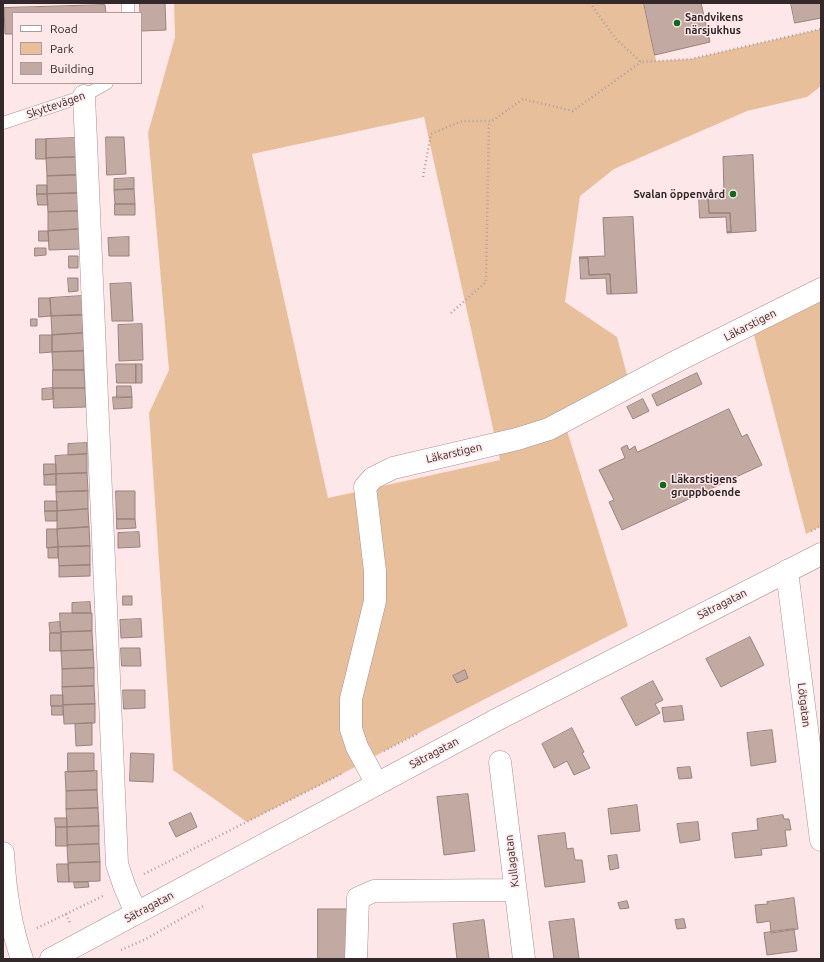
<!DOCTYPE html>
<html>
<head>
<meta charset="utf-8">
<style>
  body { margin:0 }
  #map { position:relative; width:824px; height:962px; overflow:hidden; background:#fde7e9; font-family:Ubuntu,sans-serif }
  canvas { display:block }
  .frame { position:absolute; inset:0; border:4px solid #33292a; pointer-events:none }
  .legend { position:absolute; left:12px; top:12px; width:130px; height:72px; box-sizing:border-box; background:#fde7e9; border:1px solid #ac9b9d; margin:0; padding:5px 7px; list-style:none; font-size:12px; color:#33292a }
  .legend li { display:flex; align-items:center; gap:8px; height:20px }
  .legend b { width:20px; border:1px solid #ac9b9d }
</style>
</head>
<body>
<div id="map">
<canvas width="824" height="962"></canvas>
<div class="frame"></div>
<ul class="legend">
<li><b style="height:5px;background:#fff"></b>Road</li>
<li><b style="height:11px;background:#e7c09b"></b>Park</li>
<li><b style="height:11px;background:#c2aaa2"></b>Building</li>
</ul>
</div>
<script>
const ctx = document.querySelector('canvas').getContext('2d');
ctx.lineJoin = 'round';
function fill(path, color) { ctx.fillStyle = color; ctx.fill(path, 'evenodd'); }
function stroke(path, color, width, dash) { ctx.strokeStyle = color; ctx.lineWidth = width; ctx.lineCap = dash ? 'butt' : 'round'; ctx.setLineDash(dash || []); ctx.stroke(path); }
function label(font, color, halo, rows, align = 'center') {
  ctx.font = font + ' Ubuntu,sans-serif'; ctx.lineWidth = 3; ctx.setLineDash([]); ctx.textBaseline = 'middle'; ctx.strokeStyle = halo; ctx.fillStyle = color; for (const [text, x, y, turn = 0] of rows) {
    ctx.save(); ctx.translate(x, y); ctx.rotate((+turn || 0) * Math.PI / 180); ctx.textAlign = isNaN(turn) ? turn : align; if (halo) ctx.strokeText(text, 0, 0); ctx.fillText(text, 0, 0); ctx.restore();
  }
}
fill(new Path2D(`
  M174,3H644L655,55L656,61L691,59L821,29V86L807,97L747,111L614,169L580,196L565,302L617,337L630,386L564,421L628,626L403,741L340,775L247,822L173,770L149,413L169,370L148,133L175,37ZM424,117L500,460L328,498L252,154Z
  M821,289V526L806,534L751,324Z`), '#e7c09b');
const building = new Path2D(`
  M140,3H165L166,30L141,31Z
  M644,3H701L710,42L655,55Z
  M791,3H821V18L795,23Z
  M105,5L106,13H13V34H5L4,8Z
  M106,137H124L126,174L107,175Z
  M77,138L78,157L46,158V139Z
  M36,139H46V159H36Z
  M753,155L756,231L727,233V232H731L730,213H709L708,196H699V195L724,194L723,157Z
  M78,157V175L47,176L46,158Z
  M78,175L79,193L47,194V176Z
  M134,178V189L114,190V179Z
  M37,185H47V194H37Z
  M134,189L135,204H115L114,190Z
  M79,193V211L48,212L47,194Z
  M37,194H47L48,205H38Z
  M699,196H708L709,213H730L731,232H727L726,217L700,218Z
  M115,204H135V215H115Z
  M79,211L80,229L48,231V212Z
  M633,217L637,293L611,294L610,274L589,275L588,258H580L579,257L605,256L603,218Z
  M80,229L81,249L49,250L48,231Z
  M39,231H48L49,241H39Z
  M129,237V256H109L108,238Z
  M35,248H46V255L35,256Z
  M69,256H78V268H69Z
  M580,258H588L589,275L610,274L611,294H607L606,278L581,279Z
  M68,278H78V291L69,292Z
  M131,283L133,321H112L110,284Z
  M82,296L83,315L51,316L50,298Z
  M39,298H50L51,316L39,317Z
  M83,315V333L52,335L51,316Z
  M31,319H37V326H31Z
  M142,324L143,360L119,361L118,325Z
  M83,333L84,351L52,352V335Z
  M40,335H52V352L40,353Z
  M84,351V370H53L52,352Z
  M116,364H136V383H117Z
  M136,364H142V383H136Z
  M53,370H84L85,388H53Z
  M697,373L702,384L657,406L652,395Z
  M117,386H131L132,397L117,398Z
  M53,388L54,399L42,400V389Z
  M53,388H85L86,407L54,408Z
  M113,397H132V408L114,409Z
  M643,399L649,411L633,419L627,407Z
  M729,409L742,437L747,434L762,465L622,530L609,502L614,500L599,470L625,458L621,448L627,445L629,450L635,446L637,452Z
  M87,443V454L68,455V444Z
  M87,454V473L56,474L55,456Z
  M44,464H56V474L44,475Z
  M87,473L88,491L56,492V474Z
  M56,474V485H44V475Z
  M88,491V509L57,511L56,492Z
  M116,491H135V519H117Z
  M45,501H57V511H45Z
  M88,509L89,527L57,529V511Z
  M45,511H57V521H46Z
  M117,519H135L136,528L117,529Z
  M89,527L90,546L58,547L57,529Z
  M47,529H57L58,547L47,548Z
  M139,532L140,547L118,548V533Z
  M90,546V565L59,566L58,547Z
  M58,547V558H48V548Z
  M90,565V576L59,577V566Z
  M123,596H132V605H123Z
  M90,602L91,613H72V603Z
  M60,613H92V631L61,632Z
  M141,619L142,637L121,638L120,620Z
  M60,622L61,633H50L49,623Z
  M92,631L93,650L61,651V632Z
  M50,633H61V651H50Z
  M750,637L764,665L721,687L706,659Z
  M121,648H140L141,666H122Z
  M93,650L94,668L62,669L61,651Z
  M94,668V686L62,687V669Z
  M465,670L468,678L457,683L453,676Z
  M653,681L663,700L655,704L660,713L636,726L621,698Z
  M94,686L95,704L63,705L62,687Z
  M123,690H145V708L124,709Z
  M51,695H63V706H51Z
  M95,704V723L64,724L63,705Z
  M52,706H63V715H52Z
  M682,706L684,720L664,722L662,708Z
  M92,723V745L76,746L75,724Z
  M572,728L584,752L582,753L590,768L574,775L567,761L554,768L542,744Z
  M772,730L776,762L751,766L747,733Z
  M68,753H94V771L68,772Z
  M131,753L154,754L153,782L130,781Z
  M690,767L692,778L679,779L677,768Z
  M97,771V790L66,791L65,772Z
  M97,790L98,808L66,809V791Z
  M468,794L475,851L444,855L437,797Z
  M637,805L640,831L611,834L608,809Z
  M98,808L99,826L67,827L66,809Z
  M191,813L197,827L176,837L169,823Z
  M783,815L784,819H789L791,830H785L787,846L761,849L762,855L735,858L732,833L758,830L757,819Z
  M55,818H67V827H56Z
  M698,822L700,840L680,843L677,824Z
  M99,826V844L67,845V827Z
  M56,827H67L68,846H56Z
  M565,833L567,849L573,848L575,860H582L585,882L545,887L538,836Z
  M99,844L100,862L68,863L67,845Z
  M617,855L619,868L610,870L608,856Z
  M100,862V881L69,882L68,863Z
  M57,864H68L69,882H58Z
  M74,882H88L89,887L75,888Z
  M794,898L798,929L771,933L770,921L757,923L755,905L768,904L767,902Z
  M627,901L629,908L620,909L618,903Z
  M318,909H349V959H318Z
  M574,919L579,959H554L549,922Z
  M684,919L686,928L677,929L675,920Z
  M484,920L489,959H457L453,924Z
  M794,929L797,951L767,955L764,933Z`);
fill(building, '#c2aaa2');
stroke(building, '#9a837d', 1);
const service = new Path2D(`
  M128,3V13
  M3,123L84,96L107,83`);
const minor = new Path2D(`
  M84,96L117,864L124,885L136,913
  M787,571L821,840
  M500,762L524,959
  M377,784L357,747L351,729V699L375,601V571L365,487L373,478L393,468L517,439L549,429L679,360L821,289
  M3,853C5,889 10,925 22,959
  M356,959L358,898L374,891L515,890`);
const tertiary = new Path2D(`
  M51,959L500,718L821,554`);
stroke(service, '#aa9294', 13);
stroke(minor, '#aa9294', 23);
stroke(tertiary, '#aa9294', 23);
stroke(new Path2D(`
  M590,3L616,39L641,62L691,59L821,29
  M423,177L431,134L462,121H492L523,99L573,111L641,62
  M451,313L486,282L489,121
  M811,531L821,526
  M384,751L417,734
  M144,874L341,774
  M66,914L70,923
  M37,928L103,896
  M121,950L146,939L205,905`), '#b09fa1', 2.5, [1, 3]);
stroke(service, '#fff', 12);
stroke(minor, '#fff', 22);
stroke(tertiary, '#fff', 22);
for (const [x, y, r, color] of [
  [677,23,4,"#046d1c"],
  [733,194,4,"#046d1c"],
  [663,485,4,"#046d1c"]
]) { const dot = new Path2D(); dot.arc(x, y, r, 0, 2 * Math.PI); ctx.fillStyle = color; ctx.fill(dot); stroke(dot, '#fde7e9', 1.5); }
label('bold 11px', '#33292a', '#fde7e9', [
  ["Sandvikens",685,17],
  ["närsjukhus",685,30],
  ["Svalan öppenvård",725,194,"right"],
  ["Läkarstigens",671,479],
  ["gruppboende",671,492]
], 'left');
label('11px', '#33292a', '#fde7e9', [
  ["Skyttevägen",56,105,-19],
  ["Läkarstigen",750,325,-27],
  ["Läkarstigen",454,453,-13],
  ["Sätragatan",722,604,-27],
  ["Lötgatan",804,705,83],
  ["Sätragatan",434,753,-28],
  ["Kullagatan",512,861,-97],
  ["Sätragatan",149,907,-28]
]);
</script>
</body>
</html>
